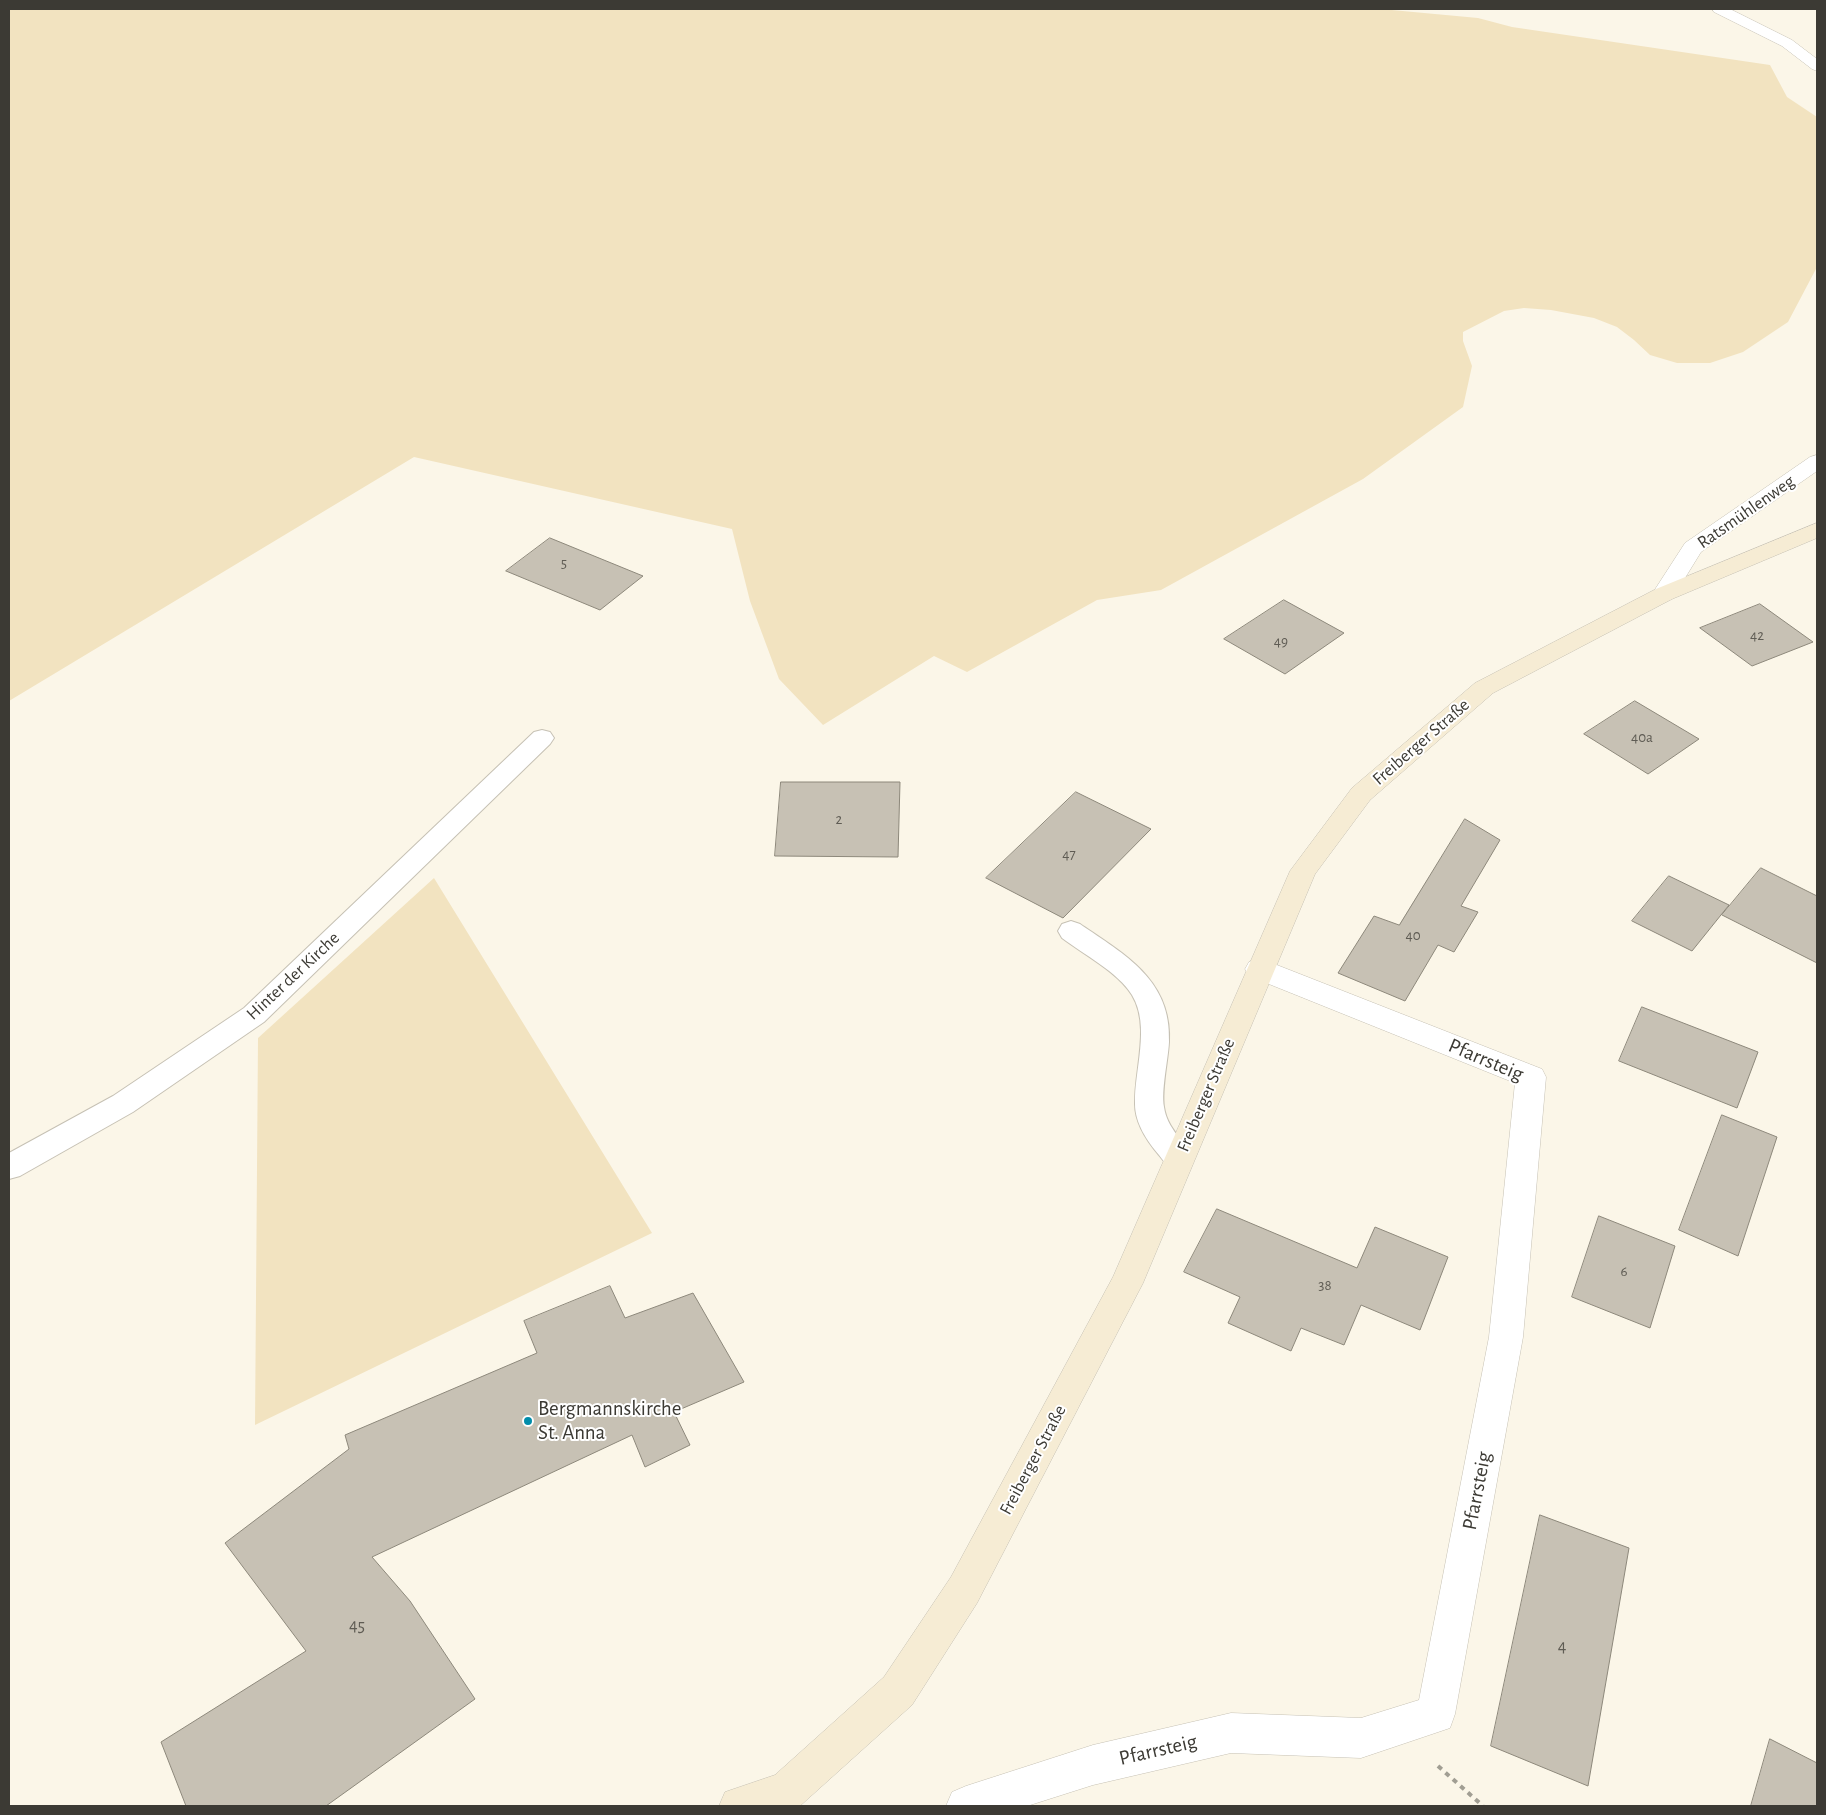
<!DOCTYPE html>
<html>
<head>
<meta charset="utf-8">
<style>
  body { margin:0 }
  #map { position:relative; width:1826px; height:1815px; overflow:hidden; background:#fbf6e8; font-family:"Alegreya Sans",sans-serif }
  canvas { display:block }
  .frame { position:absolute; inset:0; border:10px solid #3c3a34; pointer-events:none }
</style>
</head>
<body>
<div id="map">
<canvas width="1826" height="1815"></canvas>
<div class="frame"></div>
</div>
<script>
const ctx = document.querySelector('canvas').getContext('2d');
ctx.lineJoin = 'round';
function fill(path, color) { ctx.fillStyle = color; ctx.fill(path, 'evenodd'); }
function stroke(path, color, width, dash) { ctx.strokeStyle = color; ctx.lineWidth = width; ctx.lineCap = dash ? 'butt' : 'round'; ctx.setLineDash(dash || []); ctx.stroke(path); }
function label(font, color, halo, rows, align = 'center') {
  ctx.font = font + ' "Alegreya Sans",sans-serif'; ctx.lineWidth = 4; ctx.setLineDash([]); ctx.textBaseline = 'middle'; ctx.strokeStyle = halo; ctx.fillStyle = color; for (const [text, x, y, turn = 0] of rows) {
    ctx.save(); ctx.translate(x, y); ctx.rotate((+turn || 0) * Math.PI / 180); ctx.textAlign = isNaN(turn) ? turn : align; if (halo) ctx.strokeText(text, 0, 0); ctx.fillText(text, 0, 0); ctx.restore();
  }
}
fill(new Path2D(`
  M9,9H1381L1478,18L1512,27L1770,65L1787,97L1817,117V267L1788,322L1743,352L1710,363H1677L1650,355L1634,340L1617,327L1594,318L1551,310L1524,308L1504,311L1463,332V341L1472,366L1463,407L1363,479L1161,590L1097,600L967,672L934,656L823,725L779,679L750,601L732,529L414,457L9,701Z
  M434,878L652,1233L255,1425L258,1038Z`), '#f2e3c0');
const building = new Path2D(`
  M550,538L643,576L600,610L506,571Z
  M1284,600L1344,633L1285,674L1224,639Z
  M1760,604L1813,642L1752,666L1700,628Z
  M1635,701L1699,739L1648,774L1584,734Z
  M781,782H900L898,857L775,856Z
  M1076,792L1151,829L1063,918L986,878Z
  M1465,819L1500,840L1461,906L1478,912L1454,952L1438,945L1405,1001L1338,973L1374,916L1399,925Z
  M1761,868L1817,896V963L1722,915Z
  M1669,876L1729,905L1692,951L1632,921Z
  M1642,1007L1758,1052L1737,1108L1619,1061Z
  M1722,1115L1777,1137L1738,1256L1679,1230Z
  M1217,1209L1357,1268L1375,1227L1448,1257L1420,1330L1361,1305L1344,1345L1301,1328L1291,1351L1228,1323L1240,1297L1184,1272Z
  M1599,1216L1675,1246L1650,1328L1572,1297Z
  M610,1286L625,1318L693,1293L744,1382L674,1412L690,1445L645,1467L632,1435L372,1557L410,1601L475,1699L326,1806H186L161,1742L306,1651L225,1543L349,1449L345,1435L537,1353L524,1321Z
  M1540,1515L1629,1548L1588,1786L1491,1746Z
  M1770,1739L1817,1763V1806H1751Z`);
fill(building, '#c7c1b4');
stroke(building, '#8d887b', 1);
const lane = new Path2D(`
  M542,730L550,732L554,738L550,744L264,1022L133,1112L20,1176L9,1179V1153L113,1096L244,1008L534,732Z
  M1071,921L1080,924C1125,955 1172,980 1169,1042C1168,1061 1161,1090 1164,1107C1167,1129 1184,1140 1194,1159L1189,1168C1172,1173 1169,1168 1159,1155C1147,1141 1135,1123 1135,1104C1134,1071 1151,1026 1132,995C1118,972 1083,954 1062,938L1058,931L1062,924Z`);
const street = new Path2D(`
  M1712,9H1730L1792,40L1817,59V71L1812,69L1782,46L1714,12Z
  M1817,455V471L1701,552L1672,599L1664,601L1656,599L1652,594L1685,543L1810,457Z
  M1259,958L1542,1069L1546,1077L1523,1337L1455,1714L1450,1728L1361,1758L1231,1753L1093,1785L1027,1806H946L952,1792L966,1786L1093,1745L1231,1713L1361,1718L1419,1700L1489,1337L1515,1083L1249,976L1245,969L1249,962Z`);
const secondary = new Path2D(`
  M1817,523V538L1672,599L1493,693L1370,800L1315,874L1143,1283L977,1603L912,1705L801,1805L719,1806L725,1792L775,1775L884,1677L951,1577L1113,1277L1290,871L1352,788L1475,683L1656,589Z`);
stroke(lane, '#c6c1b4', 2);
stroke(street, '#c6c1b4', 1);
stroke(secondary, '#c6c1b4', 1);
stroke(new Path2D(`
  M1438,1766L1483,1806`), '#a19e93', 4, [5, 5]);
fill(lane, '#fff');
fill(street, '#fff');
fill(secondary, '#f6ecd4');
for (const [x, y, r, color] of [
  [528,1421,5,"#018dab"]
]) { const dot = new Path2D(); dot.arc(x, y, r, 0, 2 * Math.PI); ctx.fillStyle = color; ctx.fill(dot); stroke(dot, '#fff', 2); }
label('15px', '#5f5c54', null, [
  ["5",564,563],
  ["42",1757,635],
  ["49",1281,641],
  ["40a",1642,737],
  ["2",839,819],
  ["47",1069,854],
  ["40",1413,935],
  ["6",1624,1271],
  ["38",1325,1285]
]);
label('18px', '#3c3a34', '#fff', [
  ["Ratsmühlenweg",1746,512,-35],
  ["Freiberger Straße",1421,742,-41],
  ["Hinter der Kirche",293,976,-43],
  ["Freiberger Straße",1206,1095,-67],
  ["Freiberger Straße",1033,1460,-62]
]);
label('18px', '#5f5c54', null, [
  ["45",357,1626],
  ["4",1562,1647]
]);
label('21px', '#3c3a34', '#fff', [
  ["Pfarrsteig",1486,1060,23],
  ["Pfarrsteig",1477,1491,-79],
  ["Pfarrsteig",1158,1750,-13]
]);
label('21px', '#3c3a34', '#fff', [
  ["Bergmannskirche",538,1409],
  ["St. Anna",538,1433]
], 'left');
</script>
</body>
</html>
